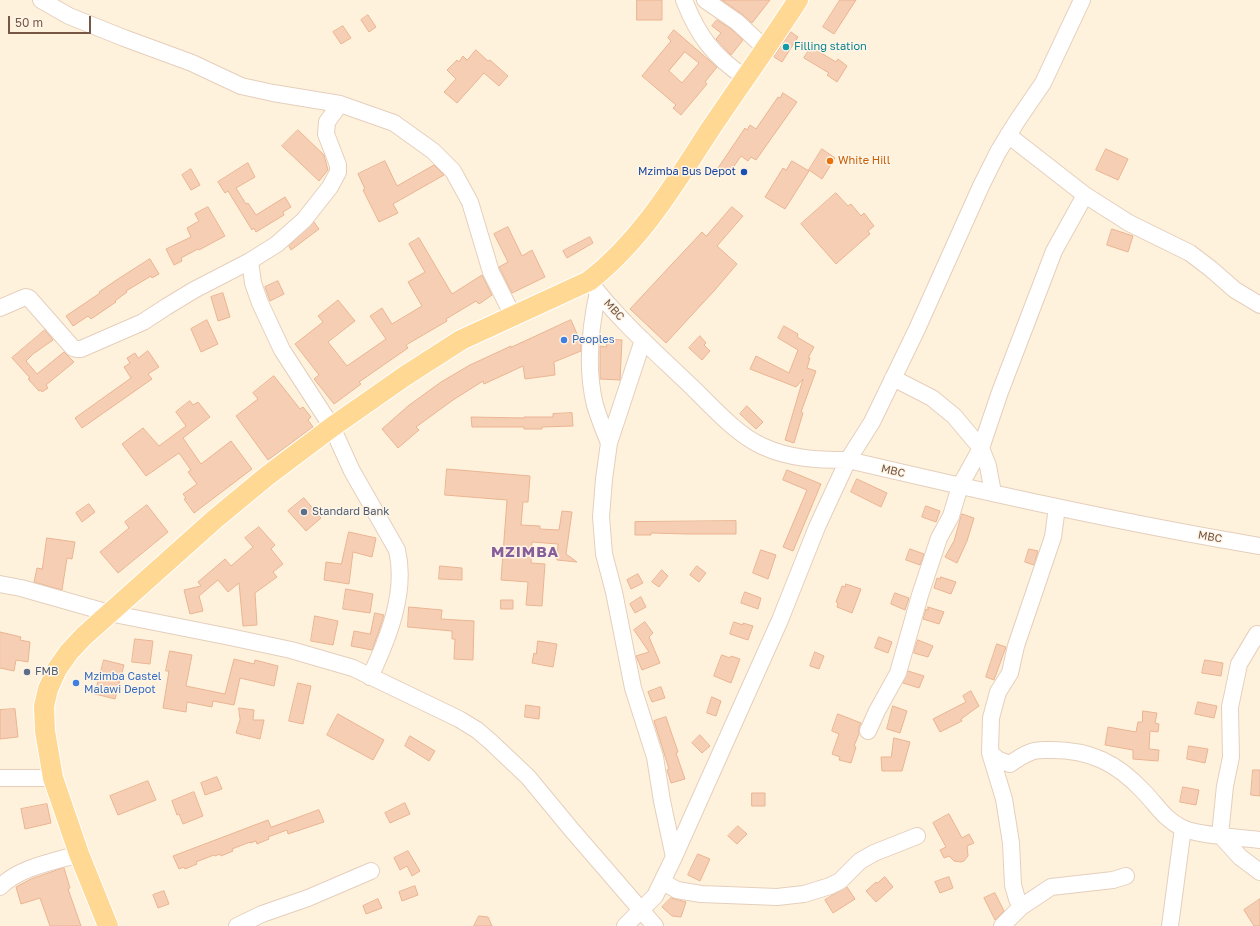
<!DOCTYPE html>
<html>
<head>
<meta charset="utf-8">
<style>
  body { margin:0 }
  #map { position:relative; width:1260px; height:926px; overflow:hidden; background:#fef2dd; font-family:"Golos Text",sans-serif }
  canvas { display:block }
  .scale { position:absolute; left:8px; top:16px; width:83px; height:18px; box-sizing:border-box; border:2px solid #765644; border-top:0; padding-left:5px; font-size:12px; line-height:14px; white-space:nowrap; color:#765644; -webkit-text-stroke:3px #fff5e6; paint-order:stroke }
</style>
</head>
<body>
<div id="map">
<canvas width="1260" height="926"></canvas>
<div class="scale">50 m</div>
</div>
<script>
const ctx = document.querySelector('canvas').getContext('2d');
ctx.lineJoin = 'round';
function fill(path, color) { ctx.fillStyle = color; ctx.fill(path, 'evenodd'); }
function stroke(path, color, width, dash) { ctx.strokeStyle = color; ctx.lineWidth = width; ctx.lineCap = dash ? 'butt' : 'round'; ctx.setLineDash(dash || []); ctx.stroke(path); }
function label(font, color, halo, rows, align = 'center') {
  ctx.font = font + ' "Golos Text",sans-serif'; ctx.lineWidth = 3; ctx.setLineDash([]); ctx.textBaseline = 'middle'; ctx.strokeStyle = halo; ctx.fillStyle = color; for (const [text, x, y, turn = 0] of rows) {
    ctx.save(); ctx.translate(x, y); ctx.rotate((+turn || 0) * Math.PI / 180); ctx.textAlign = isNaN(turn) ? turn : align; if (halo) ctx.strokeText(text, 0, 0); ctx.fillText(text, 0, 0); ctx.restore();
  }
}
const building = new Path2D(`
  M637,0H662V20H637Z
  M722,0H770L752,23L742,14Z
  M840,0H856L834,34L823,27Z
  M368,15L376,27L369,32L361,20Z
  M717,20L731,29L743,40L731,55L716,39L721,33L712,26Z
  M343,26L351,38L341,44L333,32Z
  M674,30L717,67L705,82L707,84L681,115L673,108L676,105L642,76L671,41L668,38ZM685,52L699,63L682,83L669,71Z
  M791,32L798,37L782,62L774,57Z
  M811,47L836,62L838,59L847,66L837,82L827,75L829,73L804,58Z
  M476,50L488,61L490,60L508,76L499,86L484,73L457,103L444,92L456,79L447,70L457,60L459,62L463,56L467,60Z
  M783,93L797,102L756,160L751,157L748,161L741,156L728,175L718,168L745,128L747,130L750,125L756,129L778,97L780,98Z
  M298,130L324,155L328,170L319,181L282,146Z
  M822,149L835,158L822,179L809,170Z
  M1106,149L1128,159L1118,180L1096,170Z
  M385,161L397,186L434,165L444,175L393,204L398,213L379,222L363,190L365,189L358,174Z
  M792,161L809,171L785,209L765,197L783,168L786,170Z
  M248,163L255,177L236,188L246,204L248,203L256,215L285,197L291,207L283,212L284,215L256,232L254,228L252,230L228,191L225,193L218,182Z
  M191,169L200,185L191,190L182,175Z
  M836,193L848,206L851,204L861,216L864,213L874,226L868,231L870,234L836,264L801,224Z
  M208,207L225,236L199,250L198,249L181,258L182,261L174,265L166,249L191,237L187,228L199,221L195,214Z
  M732,207L743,216L717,246L737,264L714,291L666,343L630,309L702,232L706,236Z
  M314,222L319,229L291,250L289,246Z
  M508,227L522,256L532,250L545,277L512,293L499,267L508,262L494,234Z
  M1112,229L1133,236L1128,252L1107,245Z
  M590,237L593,243L567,258L563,251Z
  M419,238L452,294L482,275L492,295L479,304L476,301L446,319L447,321L406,345L408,348L359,382L361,384L334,404L314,379L319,375L295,344L323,322L318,316L338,300L355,321L328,342L347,366L386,339L370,316L382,308L392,324L422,306L408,282L425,272L409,244Z
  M150,259L159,274L152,278L151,276L126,291L127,292L115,301L116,302L91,319L88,316L73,326L66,316L100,293L99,292L118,279Z
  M278,281L284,294L270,301L265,287Z
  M223,293L230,317L218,321L211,297Z
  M207,320L218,344L201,352L191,329Z
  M571,320L581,343V351L554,362L555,375L525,379L523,366L484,384L483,381L453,400L416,427L419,430L398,448L382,429L408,406L441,382L470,365L511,346V347Z
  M784,326L798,334L797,337L814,347L808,358H810L807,368L816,371L801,412L803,413L794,443L785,440L803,379L796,387L750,369L756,356L789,373L798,350L778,338Z
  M45,330L53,340L33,354L26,361L37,374L64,352L74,362L46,385L48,388L42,392L41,390L39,391L28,379L30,378L12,358Z
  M700,336L706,343L704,345L710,351L702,360L689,348Z
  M607,339L622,340L620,380L600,379V346L606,347Z
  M148,351L159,367L148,374L152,379L82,428L75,418L131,378L124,367L130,363L127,358L135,353L138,358Z
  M274,376L300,409L303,407L311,417L308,420L313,427L268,460L236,416L258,399L253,393Z
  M190,401L193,405L198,402L210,417L183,438L201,464L231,441L252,469L194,513L184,499L186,498L183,494L197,484L188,472L191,470L179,453L146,476L122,444L143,428L159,446L186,426L176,412Z
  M747,406L763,422L756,429L740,414Z
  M572,413L573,426L542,427V429H524V427H472L471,417L524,418V417H553V414Z
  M447,469L530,476L528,502H523L521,525L540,526V529L559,530L562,511L572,512L566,554L577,562L557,560L558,544L532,542L531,563L545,564L542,606L526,605L528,582L501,580L507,500L445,495Z
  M787,470L821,484L793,551L783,547L807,490L783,480Z
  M857,479L887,493L881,507L851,492Z
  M304,498L321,518L306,531L288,511Z
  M89,504L95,512L82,522L76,513Z
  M147,505L168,532L118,573L100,552L129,528L125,522Z
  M926,506L940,511L936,522L922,517Z
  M962,514L974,518L967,541L957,563L945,557L954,541Z
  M736,521V534H687L651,533V535H635V522Z
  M259,527L275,545L271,549L283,564L273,572L277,577L255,593L257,625L243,626L239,583L228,592L218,580L199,596L203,611L190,614L184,590L201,586L198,582L225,559L231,566L253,547L245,538Z
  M349,532L376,538L372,557L353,552L349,584L324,580L326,562L341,564Z
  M47,538L75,542L72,559L67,558L62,590L34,582L37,568L42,569Z
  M910,549L924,554L920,565L906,560Z
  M1029,549L1038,551L1034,565L1025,562Z
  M761,550L776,555L768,579L753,573Z
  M440,566L462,568V580L439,579Z
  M697,566L706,573L699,582L690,575Z
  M662,570L668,576L659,587L652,582Z
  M638,574L643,583L631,589L627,580Z
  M941,577L956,582L951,594L934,588L937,578L940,579Z
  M846,584L861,589L852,613L837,607L838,603L836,602L842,586L845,587Z
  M346,589L373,594L370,613L343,609Z
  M745,592L761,598L758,609L741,603Z
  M895,593L909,598L905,610L891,604Z
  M641,597L646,607L635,613L630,604Z
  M501,600H513V609H501Z
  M409,607L442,610L441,619L474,621L473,660L454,659L455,639H452V631L408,627Z
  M928,607L944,612L939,624L923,619L926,609L928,610Z
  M375,613L384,615L380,628L372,650L351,646L354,631L370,634Z
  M315,616L338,621L333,645L311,641Z
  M645,622L653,633L649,637L660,663L642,670L636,656L649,652L634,630Z
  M734,622L743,625V623L753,626L748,640L730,634Z
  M0,632L21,637L20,640L30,642L28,662L16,660L14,671L0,668Z
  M879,637L892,642L888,653L875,648Z
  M135,639L153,641L150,664L132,662Z
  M918,640L933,646L928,657L914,653Z
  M538,641L557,644L553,667L532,663L534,653L536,654Z
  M997,644L1006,647L994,680L986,677Z
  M170,651L192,655L186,686L225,694L234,659L254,664L255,660L278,666L274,686L240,678L234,705L213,701L212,707L187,702L186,712L163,708L169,671H166Z
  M815,652L824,656L819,669L810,666Z
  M722,655L730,658L731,656L740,659L731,683L714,676Z
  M104,660L124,665L115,699L95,694Z
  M1205,660L1223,663L1221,676L1202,673Z
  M908,671L924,676L919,688L903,683Z
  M298,683L311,686L303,724L289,721Z
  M661,687L665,698L652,702L648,692Z
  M971,691L979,706L961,719L962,721L940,732L933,719L966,702L963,696Z
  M712,697L721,701L716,716L707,713Z
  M1198,702L1217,706L1214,718L1195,714Z
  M526,705L540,707L539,719L525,717Z
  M893,706L907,711L900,733L887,729Z
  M239,708L254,710L253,720H264L260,739L236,733L240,720Z
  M15,709L18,737L0,739V710Z
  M1143,711L1157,713L1155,723L1159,724L1158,732L1150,731L1149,749L1159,750L1158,761L1133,759V750L1105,745L1108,727L1136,732L1138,722H1142Z
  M338,714L384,740L373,760L327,735Z
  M838,714L861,723L859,727V734L854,746L856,747L851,763L839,760L840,757L832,754L839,734L832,731Z
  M666,717L678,752L676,753L685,779L671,783L667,770L669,769L654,721Z
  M700,735L710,746L702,753L692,743Z
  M410,736L435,751L429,761L405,746Z
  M894,738L910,742L902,771H882L881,757H891Z
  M1189,746L1208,749L1205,763L1187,759Z
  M1253,770H1260V796L1251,795Z
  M217,777L222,789L205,795L201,783Z
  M148,781L156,800L118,815L110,796Z
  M1183,787L1199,790L1196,805L1180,802Z
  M194,792L203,816L183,824L179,814L177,815L172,801Z
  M752,793H765V806H752Z
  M405,803L410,814L390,823L385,813Z
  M47,804L51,823L25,829L21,809Z
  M319,810L324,822L288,834L287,830L268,837L269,839L257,844L256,841L250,843V842L232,849L233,851L221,856L220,854L215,856L214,855L196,862L197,864L185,869L184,867L179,869L173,856L268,820L271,827Z
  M949,814L962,838L969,834L974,843L967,846L968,856L964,861L961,862L954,861L949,856L944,858L940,850L946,847L933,823Z
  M738,826L747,834L737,844L728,836Z
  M408,851L420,871L412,876L407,866L400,870L394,858Z
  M698,854L710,859L700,881L688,875Z
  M64,868L70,888L68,889L81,926H50L40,898L21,904L16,887L31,879Z
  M885,877L893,887L876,902L866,891L876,882L877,883Z
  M949,877L953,888L940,893L935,882Z
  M415,886L418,895L402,901L399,892Z
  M847,887L855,899L833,913L825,900Z
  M164,891L169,904L158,908L153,895Z
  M995,893L1004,911L995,920L984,898Z
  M671,898L686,902L681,917L672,916L662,907Z
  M378,899L382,908L366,914L363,906Z
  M1260,899V926H1254L1244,910Z
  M479,916L488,917L492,926H474Z`);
fill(building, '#f6ceb3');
stroke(building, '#eab492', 1);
const minor = new Path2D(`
  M41,0L69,16L124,38L192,63L241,86L273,93L340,104L394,123L433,151L453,171L470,202L491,272L513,316
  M684,0C698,36 714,57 746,78
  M705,0L737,22L766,49
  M1008,135L1085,195L1129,223L1190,253L1211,269L1235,290L1260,305
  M250,261L253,283L260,303L282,350L332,427L352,471L397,550C407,592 388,639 370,677
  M589,281C620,322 660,356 697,392C715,410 738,435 762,446C790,459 818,460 848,460C985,492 1122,523 1260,546
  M598,292C590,328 586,369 595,405C599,418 604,431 609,443
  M0,308L23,298L26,297L29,298L73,348L77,349H81L143,322L166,307L194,290L250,261L277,244L304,220L330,187L338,172V165L326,134L327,122L340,104
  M643,340L609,443L604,479L601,517L604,554L614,592L633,688L655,757L662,801L674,857
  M893,378L932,398L954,416L981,448L988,466L993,493
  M0,584L21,588L109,613L230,637L291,650L353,668L459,719L477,730L491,742L528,777L571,829L641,910L655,896L674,857L780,620L817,527L848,460L872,422L917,329L981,186L998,152L1017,121L1043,83L1082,0
  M1257,634L1239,664L1230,707L1231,757L1225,786L1220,835L1240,857L1260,872
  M868,731L877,711L898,673L920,595L939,538L951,516L960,486L981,448L1000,392L1054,251L1085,195
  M990,753L999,760L1010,764C1017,759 1023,755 1031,752C1038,749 1045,750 1052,750C1090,750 1117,763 1143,791C1157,805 1163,818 1182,828C1200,836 1239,837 1260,840
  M0,778H53
  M663,882L677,890L701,894L777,897L804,894L830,886L840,881L860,861L874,853L917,836
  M0,887C20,867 53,862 79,854
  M1021,907L1017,899L1013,885L1011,843L1004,799L990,753L991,718L998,692L1010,673L1016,646L1053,537L1057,507
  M237,926L262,914L308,898L371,871
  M625,926L641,910L655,926
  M1002,926L1021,907L1051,887L1113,880L1126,876
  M1170,926L1183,828`);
const major = new Path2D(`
  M108,926L79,854L53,778L45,731L44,706L48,689L57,669L69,652L84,636L215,519L267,476L332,427L405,376L461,340L589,281C641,241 676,182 711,128C740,85 770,43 798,0`);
stroke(minor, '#e5cfbc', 18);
stroke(major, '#fff', 22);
stroke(minor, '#fff', 16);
stroke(major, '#ffd894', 20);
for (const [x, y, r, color] of [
  [786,47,4,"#0f9aa8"],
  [830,161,4,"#e8710a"],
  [744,172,4,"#1a4fb4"],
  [564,340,4,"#3f7fe0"],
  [304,512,4,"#5c6f8a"],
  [27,672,4,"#5c6f8a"],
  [76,683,4,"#3f7fe0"]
]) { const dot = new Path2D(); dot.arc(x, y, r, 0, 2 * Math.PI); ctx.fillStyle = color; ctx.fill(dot); stroke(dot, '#fff5e6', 1.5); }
label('11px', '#0d838f', '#fff5e6', [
  ["Filling station",794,47]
], 'left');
label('11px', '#c56008', '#fff5e6', [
  ["White Hill",838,161]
], 'left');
label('11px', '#164399', '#fff5e6', [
  ["Mzimba Bus Depot",736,172]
], 'right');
label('11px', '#765644', '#fff5e6', [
  ["MBC",614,310,47],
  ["MBC",893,471,13],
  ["MBC",1210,537,10]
]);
label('11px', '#366cbe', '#fff5e6', [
  ["Peoples",572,340],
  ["Mzimba Castel",84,677],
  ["Malawi Depot",84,690]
], 'left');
label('11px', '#4e5e75', '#fff5e6', [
  ["Standard Bank",312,512],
  ["FMB",35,672]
], 'left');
ctx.letterSpacing = '1px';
label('bold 15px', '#865f9a', '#fff5e6', [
  ["MZIMBA",525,552]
]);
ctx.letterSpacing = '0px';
</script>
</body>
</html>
